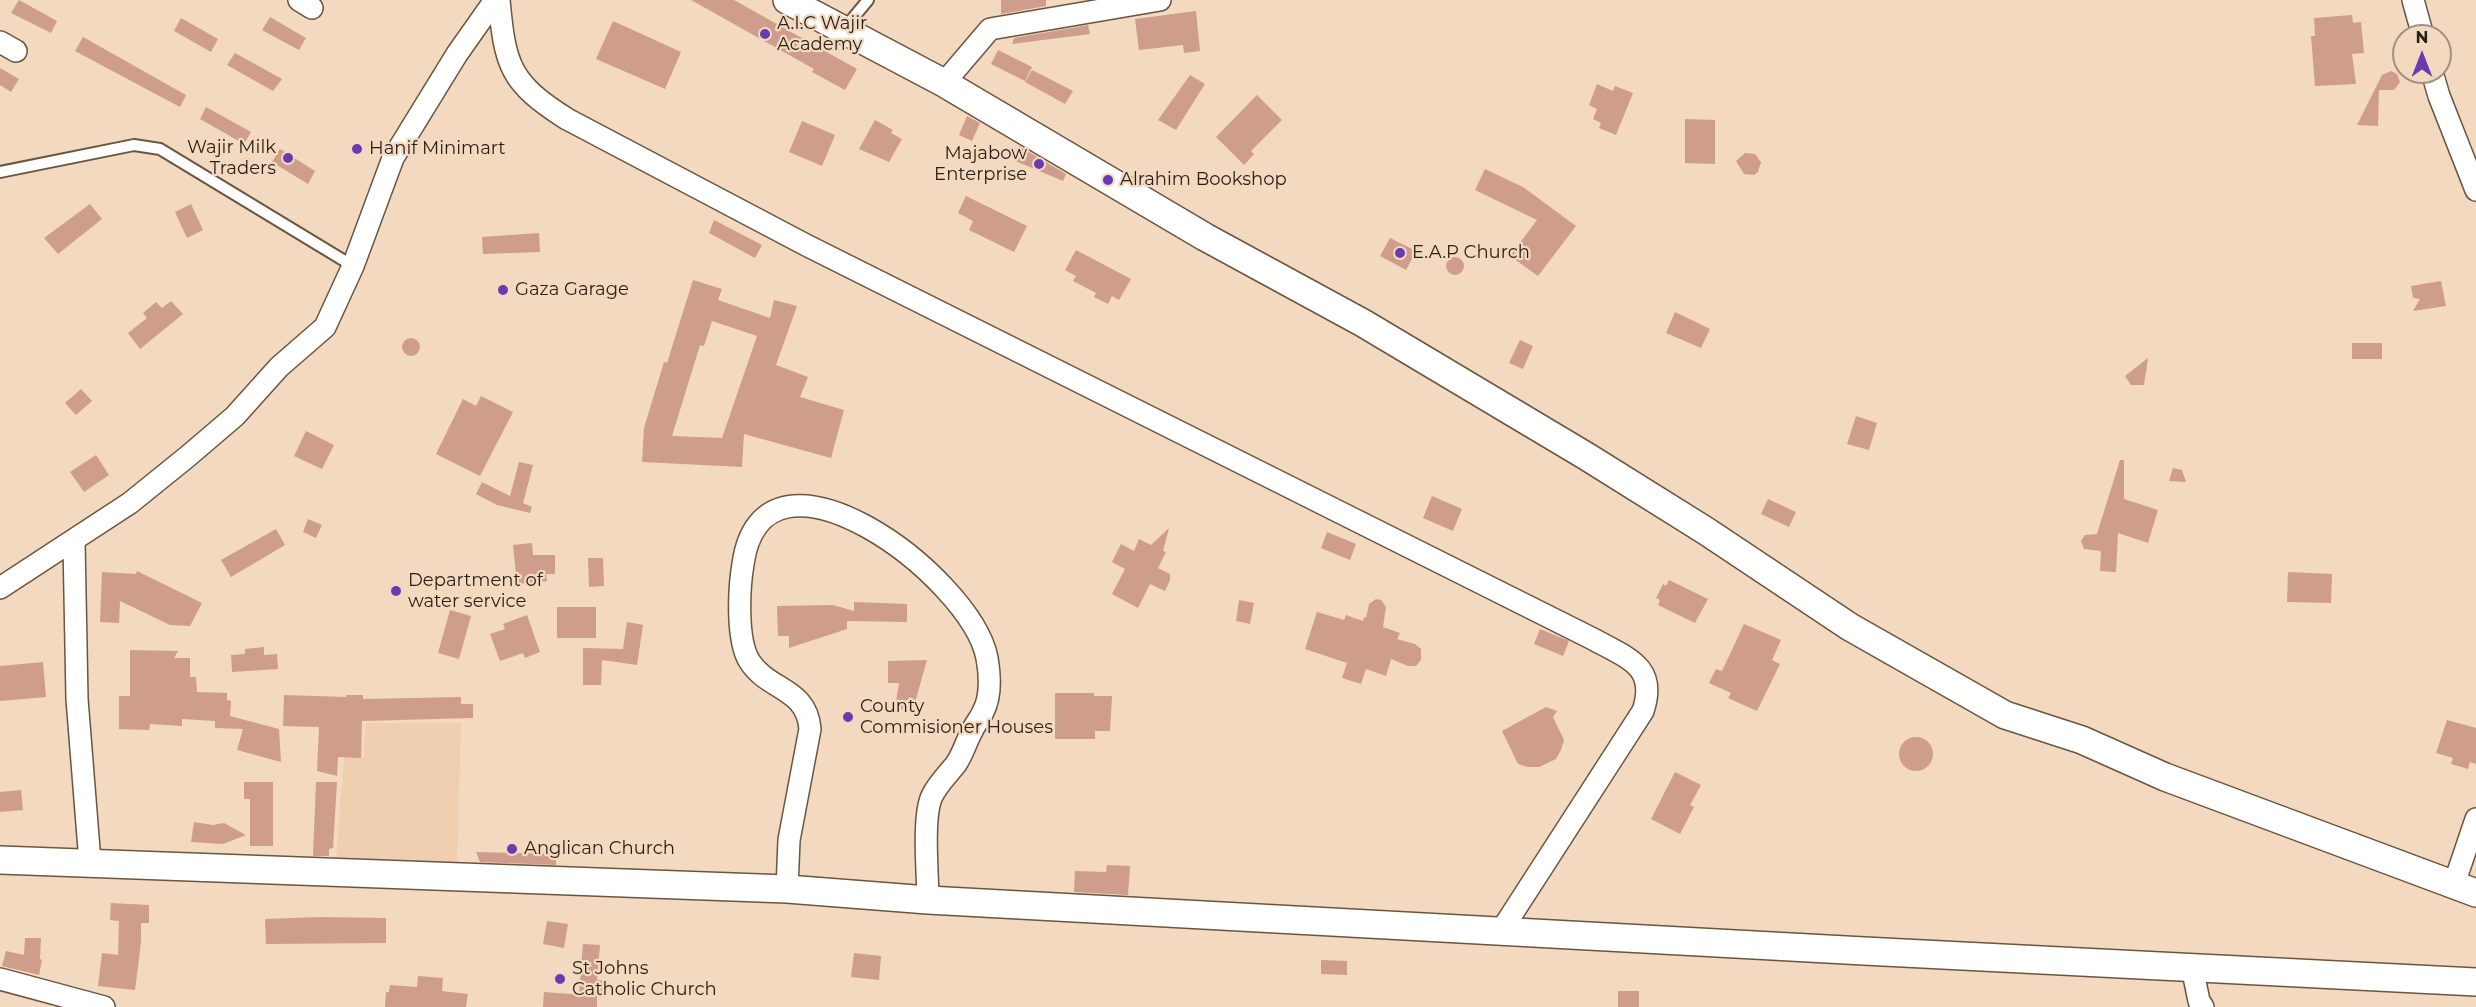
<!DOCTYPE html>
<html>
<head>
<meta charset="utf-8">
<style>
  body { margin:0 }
  #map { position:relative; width:2476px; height:1007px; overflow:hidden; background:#f3d9c0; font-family:Montserrat,sans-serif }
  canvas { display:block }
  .north { position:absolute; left:2392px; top:24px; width:60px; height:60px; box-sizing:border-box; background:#f3d9c0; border:2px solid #a28f7c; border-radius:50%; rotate:0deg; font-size:16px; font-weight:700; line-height:24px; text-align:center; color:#291f16 }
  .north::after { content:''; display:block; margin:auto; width:21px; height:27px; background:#6a3ab1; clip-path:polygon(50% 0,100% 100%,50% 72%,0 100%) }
</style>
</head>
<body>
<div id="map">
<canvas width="2476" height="1007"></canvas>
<div class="north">N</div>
</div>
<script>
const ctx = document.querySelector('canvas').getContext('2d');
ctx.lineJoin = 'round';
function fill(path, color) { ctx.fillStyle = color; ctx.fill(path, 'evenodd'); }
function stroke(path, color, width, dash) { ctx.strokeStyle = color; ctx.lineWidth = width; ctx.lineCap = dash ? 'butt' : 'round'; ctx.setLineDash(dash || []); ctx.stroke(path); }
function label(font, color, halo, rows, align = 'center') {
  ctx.font = font + ' Montserrat,sans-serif'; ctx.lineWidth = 4.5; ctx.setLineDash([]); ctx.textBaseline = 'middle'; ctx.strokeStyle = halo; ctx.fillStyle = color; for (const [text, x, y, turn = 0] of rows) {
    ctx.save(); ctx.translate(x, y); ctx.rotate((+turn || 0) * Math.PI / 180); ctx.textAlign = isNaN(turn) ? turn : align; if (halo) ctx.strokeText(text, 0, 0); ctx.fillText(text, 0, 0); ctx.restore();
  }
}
fill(new Path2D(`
  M366,723H461L457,863L336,859L344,757H364Z`), '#efcfb0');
fill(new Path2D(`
  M19,0L57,21L51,33L11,13Z
  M691,0H734L857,69L845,90L812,72L814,69Z
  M1001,0H1046V6L1001,14Z
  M1196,11L1200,51L1184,53L1183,45L1139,50L1135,19Z
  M2352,15L2353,23L2361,22L2364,53L2352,54L2356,84L2315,86L2311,36H2315L2314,18Z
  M270,17L306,38L299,50L262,30Z
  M181,18L218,39L211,52L174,31Z
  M613,21L681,52L665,89L596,59Z
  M1088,25L1090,34L1012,44L1014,38Z
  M83,37L186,95L180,107L75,51Z
  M998,50L1032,67L1025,81L991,64Z
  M235,53L282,79L273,91L227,65Z
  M0,68L19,79L11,92L0,85Z
  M1032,70L1073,91L1065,104L1025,82Z
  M2391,71L2397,74L2400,82L2394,90H2379L2378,126L2357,125L2382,75Z
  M1190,75L1205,84L1176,130L1158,120Z
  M1597,84L1613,91L1615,86L1633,93L1616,135L1599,128L1601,123L1593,119L1597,109L1589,105Z
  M1257,95L1282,120L1251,151L1254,154L1244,165L1216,137Z
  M206,107L251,132L244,144L200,119Z
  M967,116L980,123L972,141L959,135Z
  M1685,119L1715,120V164L1685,163Z
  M875,120L893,130L891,133L902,139L889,162L859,149Z
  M802,121L835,135L822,166L789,152Z
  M1019,146L1066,174L1063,181L1013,160Z
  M280,149L315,171L308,184L272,162Z
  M1745,153L1755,154L1761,162L1758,172L1754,175L1744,174L1736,161Z
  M1485,169L1523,187L1576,226L1538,276L1510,256L1537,220L1475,190Z
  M966,196L1027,226L1014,252L969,230L973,221L958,213Z
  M90,204L102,219L58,254L44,238Z
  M191,204L203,230L187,238L175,212Z
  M714,220L762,245L755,258L709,233Z
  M539,233L540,252L483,254L482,237Z
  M1390,238L1416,251L1406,270L1380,256Z
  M1076,250L1131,279L1119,300L1112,296L1108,304L1094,297L1096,293L1073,281L1076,276L1065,270Z
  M1446 266a9 9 0 1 1 18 0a9 9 0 1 1-18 0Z
  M693,280L722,289L718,300L770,318L774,300L797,306L776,365L808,377L800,397L844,410L831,458L744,434L742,467L642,462L644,428L664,362L667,363ZM712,321L757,336L722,438L672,436L700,345L704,346Z
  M2441,281L2446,306L2413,311L2420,299L2413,298L2411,286Z
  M171,301L183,314L140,349L128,333L147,318L143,313L156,302L162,308Z
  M1675,312L1710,329L1701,348L1666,333Z
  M402 347a9 9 0 1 1 18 0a9 9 0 1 1-18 0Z
  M1520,340L1533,346L1523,369L1509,363Z
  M2352,343H2382V359H2352Z
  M2148,358L2144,385H2131L2125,376Z
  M81,389L92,401L76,415L65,403Z
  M481,396L513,412L480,476L436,454L463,399L476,406Z
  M1856,416L1877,423L1869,450L1847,444Z
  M306,431L334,445L322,469L294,456Z
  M96,455L109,475L84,492L70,472Z
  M2120,460H2124V499L2158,510L2148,543L2118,533L2116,572L2100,571L2101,551L2084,549L2081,541L2085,535L2097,534Z
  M519,462L533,465L523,503L532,507L530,513L497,505L476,494L482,482L510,496Z
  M2173,468L2182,470L2186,482L2169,481Z
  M1432,496L1462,509L1453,531L1423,518Z
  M1768,499L1796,512L1789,527L1761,514Z
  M308,519L322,525L316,538L303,532Z
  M1169,528L1163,551L1166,552L1158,568L1170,574V580L1165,591L1150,584L1138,608L1112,594L1125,569L1112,562L1121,544L1134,551L1139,539L1151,545Z
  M276,529L285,545L231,577L221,560Z
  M1327,532L1356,544L1350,560L1321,548Z
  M532,543L533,555H555V574H546L547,581L517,584L513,545Z
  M588,558H603L604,586L589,587Z
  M137,571L202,603L190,626L170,625L120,601L119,623L100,622L102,572L136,574Z
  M2288,572L2332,574L2331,603L2287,602Z
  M1669,580L1708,599L1695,623L1658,605L1660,600L1656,598L1663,584L1666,586Z
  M1376,599L1381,600L1386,607L1383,627L1400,633L1397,639L1415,644L1421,649V660L1416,666H1408L1391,659L1386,676L1366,669L1361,684L1342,678L1347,663L1305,649L1317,612L1344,620L1346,615L1363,621L1364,617L1366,618L1369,604Z
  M1239,600L1254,603L1250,624L1236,621Z
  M854,602L907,604V622L847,621V629L789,648V636H778L777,606L833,605L854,611Z
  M557,607H596V638H557Z
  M450,610L471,616L459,659L438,653Z
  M527,615L540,652L525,658L523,653L500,661L490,634L505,629L503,624Z
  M627,622L643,625L637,665L602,660L601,685H583V648L623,649Z
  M1744,624L1781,640L1772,660L1780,664L1757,711L1728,698L1731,693L1709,683L1716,669L1722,671Z
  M1540,629L1569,641L1563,656L1534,644Z
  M264,647V655L277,654L278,669L232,672L231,655L245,654V649Z
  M130,650L178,651L174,658H190V677H196L197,692L227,693V700L231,701L230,716L279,729L281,762L237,750L243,729L215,728V721L182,719V726L150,724L149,730L119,729V696H130Z
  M927,660L914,706L906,711L900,709L896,701L899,683H888V661Z
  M43,662L46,697L0,701V666Z
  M1055,693H1094V696H1112L1110,731H1095V739H1055Z
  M284,695L346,697V695H363V699L461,697V704H473V718L362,721L361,758L338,757L337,776L317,771L319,727L283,726Z
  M1546,707L1557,711L1553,717L1564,740L1561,750L1556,759L1539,767H1528L1518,764L1502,731Z
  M2447,720L2476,728V764L2470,762L2468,769L2451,764L2453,758L2436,753Z
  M1899 754a17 17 0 1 1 34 0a17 17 0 1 1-34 0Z
  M1675,772L1701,785L1690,805L1694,807L1680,834L1651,819Z
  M244,782H273V846H250V799H244Z
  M316,782H337L333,848L329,849V856H313Z
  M21,790L23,810L0,812V792Z
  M194,822L213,825L224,823L246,835L223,844L191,842Z
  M476,852L556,854V865L480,862Z
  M1107,865L1130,866L1128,895L1074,892L1075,871L1106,872Z
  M111,903L149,905V923H141V942L135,990L98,986L102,953L118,955L119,921L110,920Z
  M320,917L386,918V943L266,944L265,919Z
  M547,921L568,924L564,948L543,944Z
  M25,938H41L40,959L42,960L39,975L2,966L6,951L24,955Z
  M583,944L600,945L597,980L607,981L606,996L579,994Z
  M854,953L881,956L879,980L851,977Z
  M1321,960L1347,961V975L1321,974Z
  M418,976L443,978L442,991L468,994L466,1007H385L386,992H389L390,985L417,987Z
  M1618,991H1639V1007H1618Z
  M544,992L597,996V1007H543Z`), '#ce9d8b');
const service = new Path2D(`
  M843,30L868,0
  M0,172L134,145L160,149L353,266`);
const minor = new Path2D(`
  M299,0L312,8
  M499,0C505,66 510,83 567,119L806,245L1593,639C1627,658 1658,666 1643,711L1501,931
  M2413,0L2423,36
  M0,42L16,51
  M2432,72L2439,96L2476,190
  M944,83L990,29L1160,0
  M74,542L77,699L90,862
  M0,588L130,503L187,457L235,416L279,367L325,327L353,266L393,158L457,54L495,0
  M2454,884L2476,819
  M787,889L789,840L810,729C807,688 769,691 750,662C736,641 739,588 743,564C763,421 971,576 987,658C990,675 991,697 983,712C980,719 975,724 972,731C966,742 963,754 956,764C948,774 937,785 932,796C922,817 928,876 928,900
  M2192,967L2199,1001L2203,1007
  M0,979L104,1007`);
const tertiary = new Path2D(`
  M787,0L944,83L1205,237L1363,323L1586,456L1706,531L1850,627L2005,715L2082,740L2165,777L2476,893
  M0,860L787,889L928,900L1864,951L2476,982`);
stroke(service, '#6b553e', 14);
stroke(minor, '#6b553e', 24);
stroke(tertiary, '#6b553e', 30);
stroke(service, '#fff', 10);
stroke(minor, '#fff', 21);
stroke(tertiary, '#fff', 27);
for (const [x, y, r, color] of [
  [765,34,6,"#6a3ab1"],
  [357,149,6,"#6a3ab1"],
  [288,158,6,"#6a3ab1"],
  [1039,164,6,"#6a3ab1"],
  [1108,180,6,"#6a3ab1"],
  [1400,253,6,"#6a3ab1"],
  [503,290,6,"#6a3ab1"],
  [396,591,6,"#6a3ab1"],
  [848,717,6,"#6a3ab1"],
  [512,849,6,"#6a3ab1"],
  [560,979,6,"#6a3ab1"]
]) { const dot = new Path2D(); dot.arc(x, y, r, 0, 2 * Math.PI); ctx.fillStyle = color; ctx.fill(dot); stroke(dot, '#f3d9c0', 2); }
label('18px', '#291f16', '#f3d9c0', [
  ["A.I.C Wajir",777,24],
  ["Academy",777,45],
  ["Wajir Milk",276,148,"right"],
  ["Traders",276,169,"right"],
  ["Hanif Minimart",369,149],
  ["Majabow",1027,154,"right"],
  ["Enterprise",1027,175,"right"],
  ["Alrahim Bookshop",1120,180],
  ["E.A.P Church",1412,253],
  ["Gaza Garage",515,290],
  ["Department of",408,581],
  ["water service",408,602],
  ["County",860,707],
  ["Commisioner Houses",860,728],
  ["Anglican Church",524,849],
  ["St Johns",572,969],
  ["Catholic Church",572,990]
], 'left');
</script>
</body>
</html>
